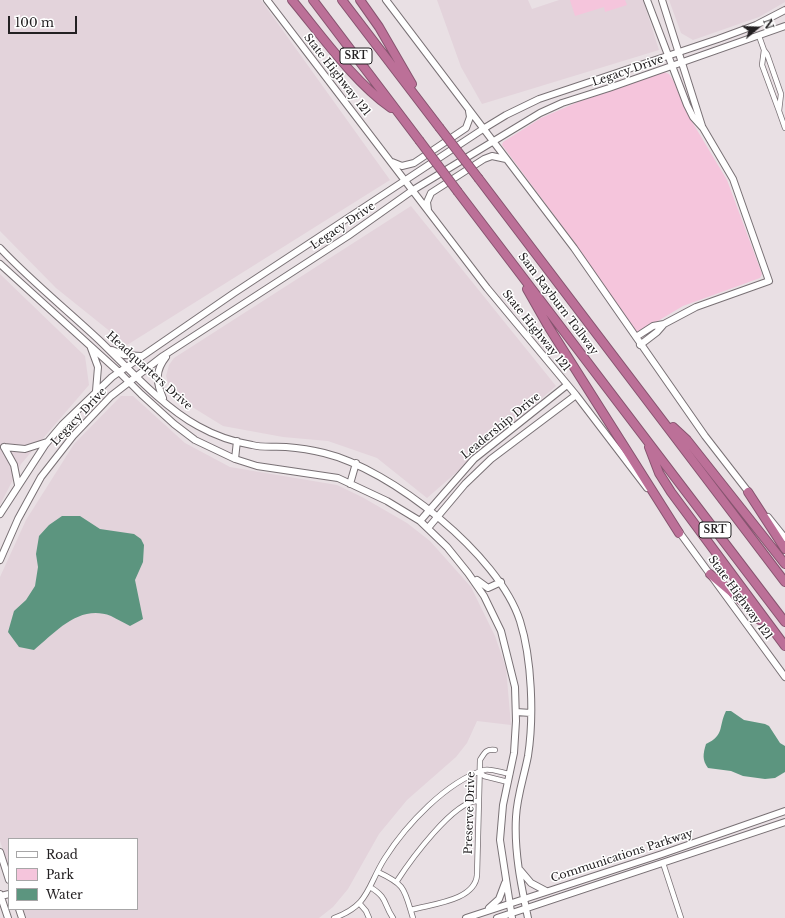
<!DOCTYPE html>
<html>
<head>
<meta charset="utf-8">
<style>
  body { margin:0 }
  #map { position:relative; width:785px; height:918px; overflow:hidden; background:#e9e0e4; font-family:"Libre Baskerville",serif }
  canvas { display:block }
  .legend { position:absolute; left:8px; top:838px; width:130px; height:72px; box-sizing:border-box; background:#fff; border:1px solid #a7a6a7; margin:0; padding:5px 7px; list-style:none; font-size:12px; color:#232022 }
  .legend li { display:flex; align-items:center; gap:8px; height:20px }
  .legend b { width:20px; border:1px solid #a7a6a7 }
  .north { position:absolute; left:737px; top:8px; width:40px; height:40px; -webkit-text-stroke:3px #fff; paint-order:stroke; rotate:71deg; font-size:11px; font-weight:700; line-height:16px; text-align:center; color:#232022 }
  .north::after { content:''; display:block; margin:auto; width:14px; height:18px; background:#232022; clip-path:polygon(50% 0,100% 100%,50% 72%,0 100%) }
  .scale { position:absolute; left:8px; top:16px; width:69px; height:18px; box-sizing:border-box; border:2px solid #232022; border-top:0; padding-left:5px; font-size:12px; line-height:14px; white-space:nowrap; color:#232022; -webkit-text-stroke:3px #fff; paint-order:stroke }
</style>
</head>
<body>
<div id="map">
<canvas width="785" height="918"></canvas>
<ul class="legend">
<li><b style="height:5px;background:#fff"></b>Road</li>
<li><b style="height:11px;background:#f5c5dc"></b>Park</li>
<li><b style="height:11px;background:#5c957f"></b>Water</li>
</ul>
<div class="north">N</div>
<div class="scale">100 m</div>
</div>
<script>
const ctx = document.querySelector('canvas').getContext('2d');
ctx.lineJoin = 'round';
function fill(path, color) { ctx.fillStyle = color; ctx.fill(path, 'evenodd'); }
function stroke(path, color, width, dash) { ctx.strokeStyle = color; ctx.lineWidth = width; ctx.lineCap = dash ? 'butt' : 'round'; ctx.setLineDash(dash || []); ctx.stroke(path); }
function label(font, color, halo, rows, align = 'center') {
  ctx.font = font + ' "Libre Baskerville",serif'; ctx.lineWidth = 3; ctx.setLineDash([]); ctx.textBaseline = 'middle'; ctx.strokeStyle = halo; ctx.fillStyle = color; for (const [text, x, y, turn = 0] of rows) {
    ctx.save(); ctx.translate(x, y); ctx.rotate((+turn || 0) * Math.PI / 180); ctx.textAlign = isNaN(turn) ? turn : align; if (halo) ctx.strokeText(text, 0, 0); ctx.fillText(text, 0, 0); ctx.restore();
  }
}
fill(new Path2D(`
  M0,0H261L390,180L127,345L56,288L0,231Z
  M437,0H528L532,9L559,0H643L659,50L482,104L461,67Z
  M669,0H785V2L759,17L693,40L681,33Z
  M411,206L556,386L427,498L377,458L328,441L283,437L223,426L176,397L170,389L166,376L169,365L174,358Z
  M0,274L85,356L89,385L21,464L0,505Z
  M121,396H133L185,443L230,467L337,485L362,497L407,523L430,541L471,587L495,636L506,668L511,725L477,721L467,743L456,757L407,800L379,834L348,889L333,907L319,918H26L23,909H137V839H9V868L0,841V577L26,520L74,444Z`), '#e3d3db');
fill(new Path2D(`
  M570,0H625L627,5L605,12L604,7L575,16Z
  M664,72L669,74L673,80L688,115L727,180L762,274L760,278L683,306L641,331L637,332L568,234L502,145L503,142L541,118L578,102Z`), '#f5c5dc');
fill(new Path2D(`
  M62,516H80L100,529L134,534L141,539L144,545L143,562L135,580L143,619L130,626C124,623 117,619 111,616C79,604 56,632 34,650L19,647L8,632L14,611L26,600L35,586L38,567L36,554L39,536L49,525Z
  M726,711H731L744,720L765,724L769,726L780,743L785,746V772L775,778L765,779L743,776L731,771L708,768C702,760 703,754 706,744C725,735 718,727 726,711Z`), '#5c957f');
const street = new Path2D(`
  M759,36L764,50L767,54L781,94L779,111L785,128
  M764,50L762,65L779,111
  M480,772L484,776L508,782
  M663,863L681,918
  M378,872C406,885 404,889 413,918
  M397,881C410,861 454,800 478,801
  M370,887C388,898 383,903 393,918
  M360,904L366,911L369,918
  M411,910C431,904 475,901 477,875L480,760C485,752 486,749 495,750
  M334,918C370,905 367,886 385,858C406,825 446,782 484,770C490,768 503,773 510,774`);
const secondary = new Path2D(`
  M267,0L487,288L576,395L647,488
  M386,0L574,248L705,436L750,494
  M662,0L702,126
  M392,162L402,166L414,163L466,128L470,117L469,111
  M428,210L427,202L431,193L484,159L492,156L506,159
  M0,248C31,281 66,309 99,340C129,369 162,406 198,426C214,435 234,442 252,445C263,448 275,446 286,447C299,448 312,450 324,453C391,469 499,555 520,621C532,659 534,717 528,756C524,777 517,796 516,817C514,851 521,885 528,918
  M0,264L119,372L141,394L174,424L195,440L235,459L257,466L338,478L387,501L420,521L447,547L468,573L484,596L501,631L515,687L516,721L514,753L503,805L500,840L512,918
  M636,337L653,326L664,324L696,307L769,281L733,179L703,128L693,117L687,105L647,0
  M640,345L657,332L664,324
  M91,348L98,367L96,391
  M112,350L124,355L141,356
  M163,398C156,382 155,371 166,357
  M4,447L25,449L47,442
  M4,447L14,465L18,485
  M235,459L237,441
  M350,484L356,463
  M0,514L45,445L62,425L112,377L234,293L483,129L506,115L539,99L718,39L756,25L785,10
  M768,517L785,538
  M420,521L474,459L567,385
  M428,528L465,484L491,459L576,395
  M677,529L785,677
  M0,560L18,519L41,477L73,436L111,396L163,356L348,236L413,190L540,113L562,103L609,88L785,26
  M477,580L488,588L501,582
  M516,712L531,713
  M0,852L9,880
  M520,870L531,883L546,891
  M0,894L8,918
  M1,896L9,894
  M489,908L499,899L505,883
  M19,909L22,918
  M466,918L662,854L785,811
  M497,918L785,822`);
const highway = new Path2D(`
  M292,0C322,36 353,81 391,108
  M313,0L419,140
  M342,0L439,127
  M360,0L379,27L412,84
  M479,179L785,582
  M458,192L785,622
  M527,289L548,326L679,533
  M673,427L687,440L785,564
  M649,447L659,473L671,492L785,646
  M748,492L785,549
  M710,574L743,602L760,620`);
stroke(street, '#797175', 6);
stroke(secondary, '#797175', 8);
stroke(highway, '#86546f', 10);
stroke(street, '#fff', 4.5);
stroke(secondary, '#fff', 6);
stroke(highway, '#bc7098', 8);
const highwayBridge = new Path2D(`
  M439,127L479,179
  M419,140L458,192`);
stroke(highwayBridge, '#86546f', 10, []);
stroke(highwayBridge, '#bc7098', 8);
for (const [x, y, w] of [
  [356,56,32],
  [715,530,32]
]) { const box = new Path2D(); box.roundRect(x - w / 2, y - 8, w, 16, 3); ctx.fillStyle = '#fff'; ctx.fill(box); stroke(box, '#232022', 1); }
label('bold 10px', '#232022', null, [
  ["SRT",356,56],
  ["SRT",715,530]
]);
label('11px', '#232022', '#fff', [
  ["Legacy Drive",628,71,-19],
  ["State Highway 121",337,75,52],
  ["Legacy Drive",343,226,-34],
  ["Sam Rayburn Tollway",558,304,53],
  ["State Highway 121",536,331,51],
  ["Headquarters Drive",149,371,42],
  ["Legacy Drive",79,417,-47],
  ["Leadership Drive",501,426,-39],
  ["State Highway 121",740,598,54],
  ["Preserve Drive",470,813,-88],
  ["Communications Parkway",622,856,-18]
]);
</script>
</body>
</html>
